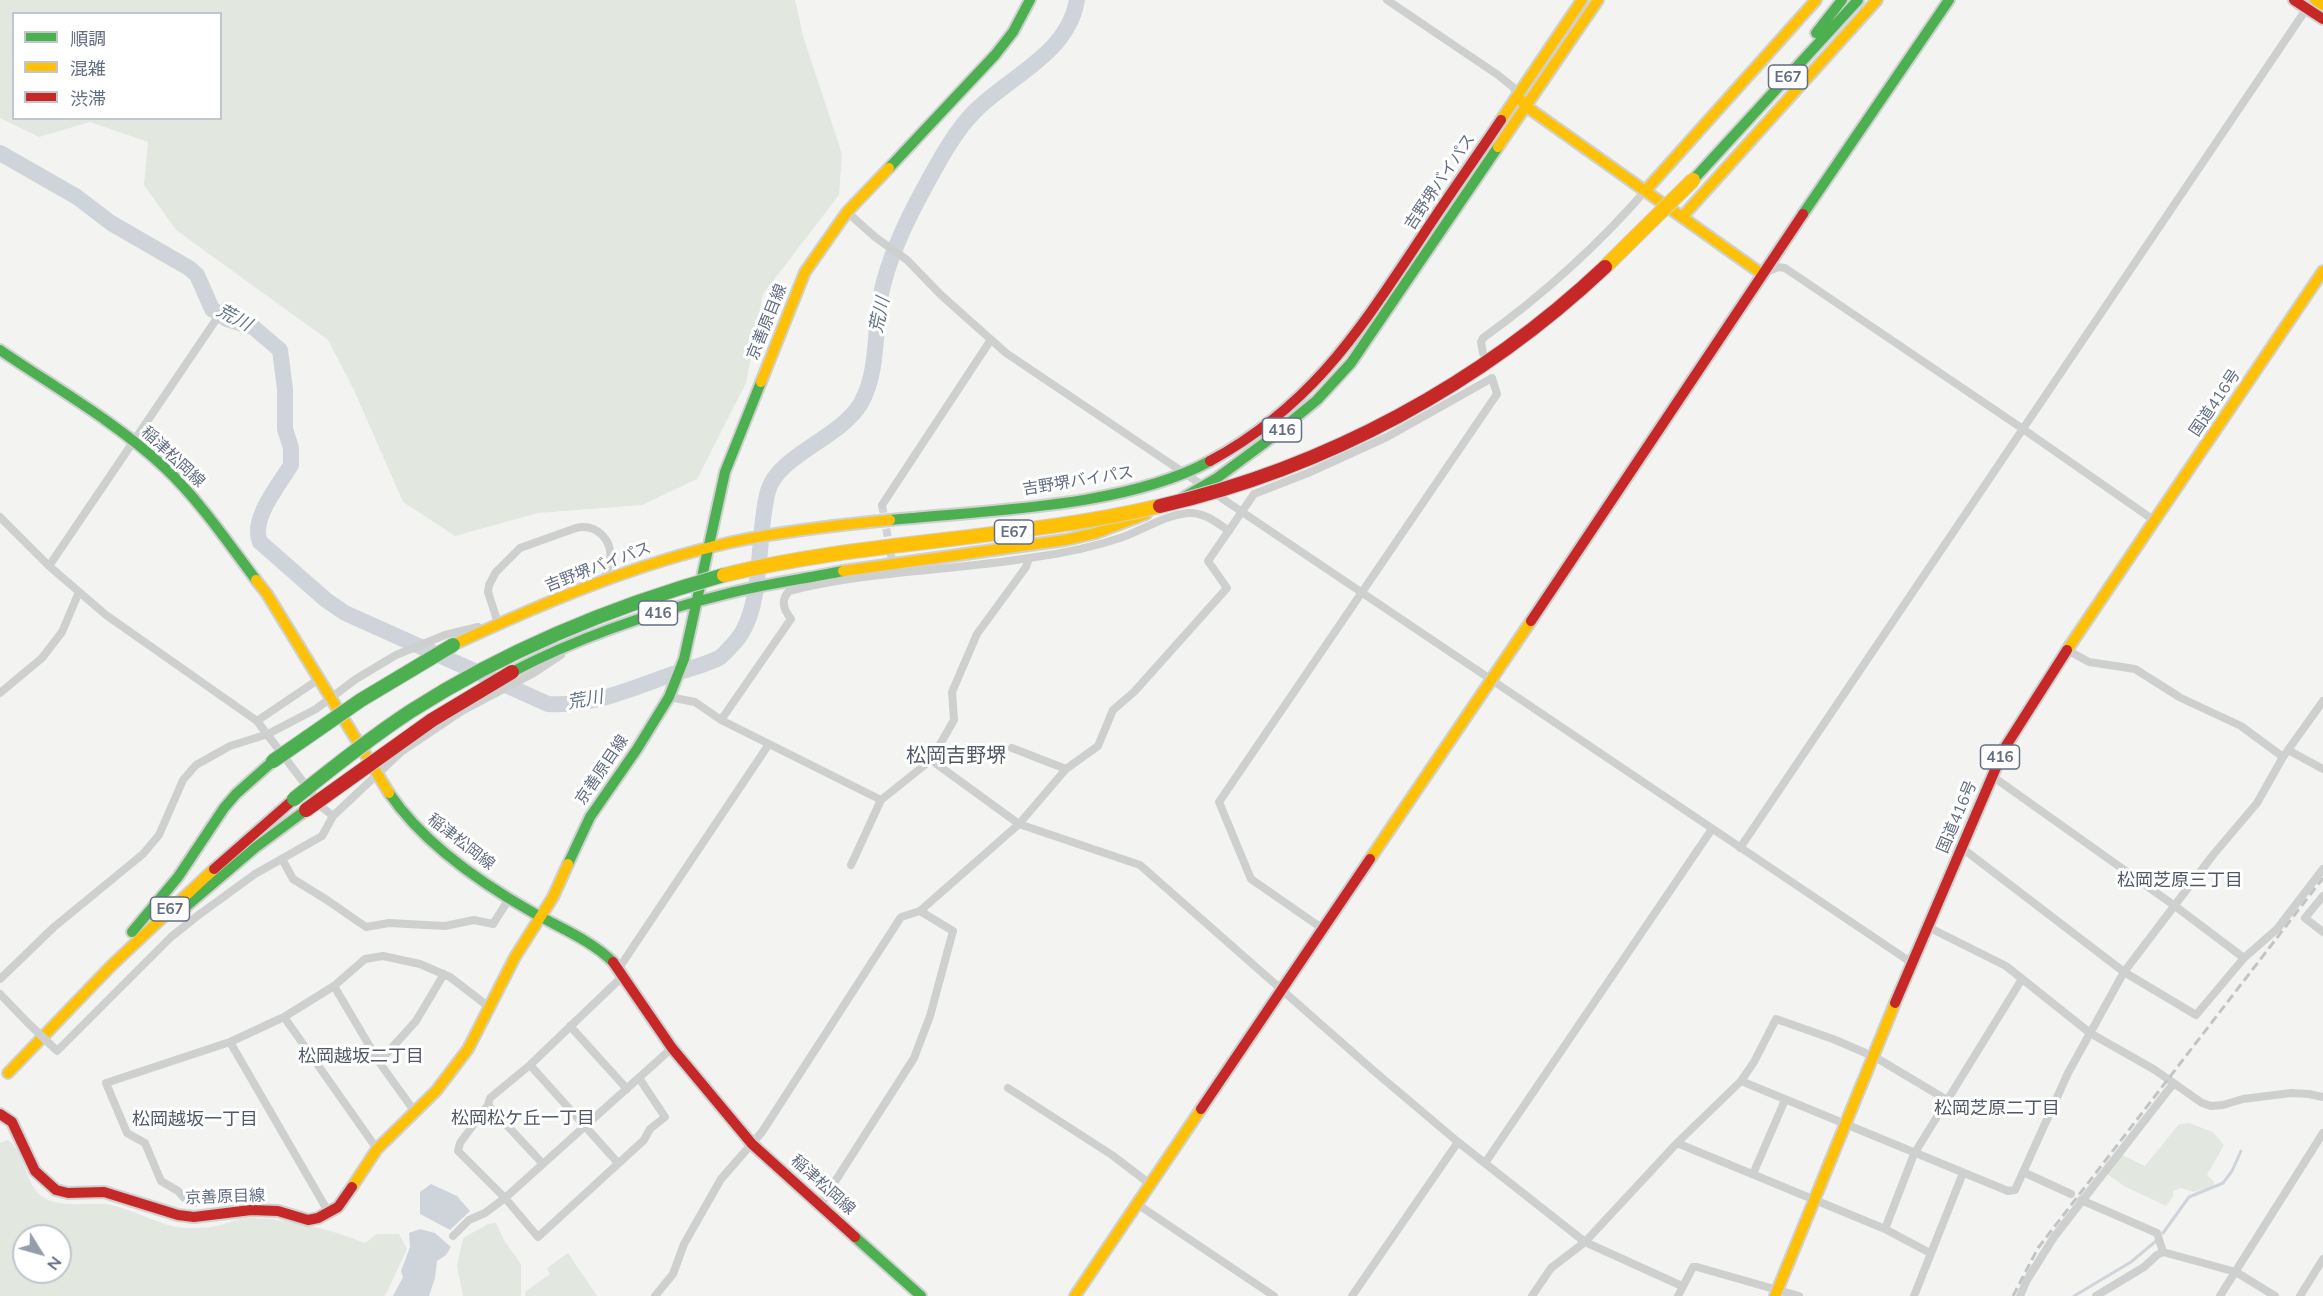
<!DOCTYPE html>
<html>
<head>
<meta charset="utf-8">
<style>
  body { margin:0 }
  #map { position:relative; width:2323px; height:1296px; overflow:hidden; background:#f3f4f2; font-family:Mulish,"Noto Sans JP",sans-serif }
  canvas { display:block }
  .legend { position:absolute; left:12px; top:12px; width:210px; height:108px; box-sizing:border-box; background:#fff; border:2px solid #c1c5cd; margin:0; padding:8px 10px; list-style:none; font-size:18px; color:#636e83 }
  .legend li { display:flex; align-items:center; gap:12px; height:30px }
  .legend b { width:30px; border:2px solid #c1c5cd }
  .north { position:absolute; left:12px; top:1224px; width:60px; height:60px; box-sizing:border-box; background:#fff; border:2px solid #c1c5cd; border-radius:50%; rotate:127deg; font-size:16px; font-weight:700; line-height:24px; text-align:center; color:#636e83 }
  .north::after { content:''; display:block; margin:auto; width:21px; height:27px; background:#959daa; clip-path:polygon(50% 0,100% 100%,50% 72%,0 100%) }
</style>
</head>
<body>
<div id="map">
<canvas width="2323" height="1296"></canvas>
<ul class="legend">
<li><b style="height:8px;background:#4caf50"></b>順調</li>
<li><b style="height:8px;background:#ffc107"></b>混雑</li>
<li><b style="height:8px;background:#c62828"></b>渋滞</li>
</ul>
<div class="north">N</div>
</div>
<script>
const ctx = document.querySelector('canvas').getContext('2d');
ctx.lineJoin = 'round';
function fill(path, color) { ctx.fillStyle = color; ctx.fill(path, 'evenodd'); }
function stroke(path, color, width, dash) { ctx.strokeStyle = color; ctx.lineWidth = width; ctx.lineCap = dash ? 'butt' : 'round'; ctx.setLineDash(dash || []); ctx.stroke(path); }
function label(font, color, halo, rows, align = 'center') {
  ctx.font = font + ' Mulish,"Noto Sans JP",sans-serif'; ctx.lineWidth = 6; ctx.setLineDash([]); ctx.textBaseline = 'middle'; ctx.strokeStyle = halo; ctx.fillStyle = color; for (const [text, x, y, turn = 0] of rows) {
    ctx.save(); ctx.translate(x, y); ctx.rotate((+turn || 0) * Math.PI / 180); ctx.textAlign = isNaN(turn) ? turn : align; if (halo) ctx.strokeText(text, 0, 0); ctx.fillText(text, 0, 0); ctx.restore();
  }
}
fill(new Path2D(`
  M0,0H795L804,39L842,154L839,195L763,294L746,383L697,479L642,505L538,513L455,536L403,502L353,388L328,340L176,230L144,185L148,142L90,122L39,137L0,118ZM14,14H220V118H14Z
  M2189,1123L2213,1132L2224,1145L2207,1175L2214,1182L2213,1186L2193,1192L2181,1188L2173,1191V1196L2166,1206L2124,1186L2107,1174L2122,1155L2145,1166L2179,1124Z
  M8,1140C25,1152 24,1180 40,1195C58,1210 89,1201 111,1205C135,1210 162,1227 186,1228C196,1228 208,1228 218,1226C228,1223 238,1218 249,1218C285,1218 331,1229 365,1243L377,1234H399L407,1249L385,1296H0V1143ZM24,1236H60V1272H24Z
  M496,1223L504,1240L521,1264V1296H463L457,1266L463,1238L488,1224Z
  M568,1253L597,1296H525L526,1291L550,1274L547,1268Z`), '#e2e7e0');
fill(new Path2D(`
  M431,1184L457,1196L470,1211L450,1230L420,1214V1192Z
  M420,1229L435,1233L451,1247L446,1255L437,1261L435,1278L429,1296H393L403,1277L401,1271L410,1247L409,1233Z`), '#cfd4da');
stroke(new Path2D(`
  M2163,1233L2189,1197L2223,1183L2232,1171L2241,1151
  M2074,1296L2131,1262L2156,1241`), '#cfd4da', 3);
stroke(new Path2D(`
  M0,153L77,197L111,223L189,268L197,275L212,309L227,319L253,327L280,350L285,389V429L291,448V465C279,485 250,519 260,542L326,600L345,613L548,704C592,707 632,688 673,674C688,669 705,665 719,658C725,654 731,646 736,641C765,607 756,534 768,491C778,455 841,438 861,403C879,371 874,329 881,294C889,255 908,217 927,183C940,159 956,130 975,111C1011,75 1068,54 1077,0`), '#cfd4da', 16);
stroke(new Path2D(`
  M882,505L893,566`), '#cfd2d6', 8, [8, 4]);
const fast = new Path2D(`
  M1816,33L1842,0
  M889,168L995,55L1013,32L1030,0
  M1693,180L1858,0
  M1803,214L1949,0
  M0,350C54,387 116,422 164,467C199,500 227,541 256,580
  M1184,497L1217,478L1267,441L1317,400L1351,363L1498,147
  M890,520C987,510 1124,508 1210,461
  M512,672C579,637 653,612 726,594C764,584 804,579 843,571
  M389,793C423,843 479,882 532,912C558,927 591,940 613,962
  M568,864L590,817L637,749L669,697L684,659L725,472L761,382
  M182,910L256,847L306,810
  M132,932L178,877L224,808L236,794L273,761
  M855,1237L921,1296`);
const slow = new Path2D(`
  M2315,0L2323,5
  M1521,100L1527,107L1762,274
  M1501,120L1582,0
  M1498,147L1598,0
  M1646,190L1816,0
  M1683,216L1877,0
  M761,382L805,272L847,212L889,168
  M843,571L1065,540L1096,533L1146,514
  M256,580L267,594L389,793
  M453,645C543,603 634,564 732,542C784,531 837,525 890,520
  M2067,650L2323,271
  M1370,859L1531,621
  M8,1073L111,966L214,869
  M352,1187L377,1149L436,1091L468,1049L515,957L553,897L568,864
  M1075,1296L1201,1109
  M1775,1296L1895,1003`);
const jam = new Path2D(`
  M2294,0L2323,19
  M1210,461C1312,406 1359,331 1421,238C1447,198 1475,159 1501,120
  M1531,621L1803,214
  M214,869L294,799
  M613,962L672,1048L752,1144L855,1237
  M1895,1003L2004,749L2067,650
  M1201,1109L1370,859
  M0,1114L12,1122L35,1171L56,1190L68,1193L104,1192L178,1215L194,1217L251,1210L278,1211L308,1220L318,1218L338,1207L352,1187`);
stroke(fast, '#cfd1d1', 14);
stroke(slow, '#cfd1d1', 14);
stroke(jam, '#cfd1d1', 14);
stroke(new Path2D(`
  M1387,0L1498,75L1513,87L1518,96
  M847,212L875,237L907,260L941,295L1006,353L1912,963
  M1762,274L1778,267L1785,268L2023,429L2155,521
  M1483,353L1481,342L1483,338C1543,295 1598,245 1646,190
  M882,505L990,341
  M0,517L49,566L106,615L257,721L323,808L333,816
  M49,566L226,305
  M497,620L488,592L489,585L496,572L520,548L576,528C596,523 613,540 610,560C609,567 606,573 604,580
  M2067,650L2089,662L2135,669L2181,698L2241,726L2283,757
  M0,693L42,658L62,632L79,592
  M669,697L695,702L721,720L881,800
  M721,720L791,619C784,610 780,601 789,591C868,571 949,571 1029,558C1060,554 1094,547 1123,537C1145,529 1165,515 1188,513C1204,512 1216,522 1229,531
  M257,721L319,679
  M1012,748L1066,769
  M2288,750L2323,769
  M931,760L1019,824L1140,865L1374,1071L1458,1142L1585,1242L1682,1286
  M1992,776L2175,906L2244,958
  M1740,848L2309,5
  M1962,848L2124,972L2196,1015L2244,958L2277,929L2323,869
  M282,859L293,879L327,900L366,927L389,923L445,926L474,920L493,924L509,899
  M851,865L881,800L931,760L954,720L952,692L977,634L1026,567L1029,558
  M2323,896L2305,918L2323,932
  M1928,927L2006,966L2090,1033L2155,1070L2202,1103L2211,1106L2223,1105L2243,1099L2291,1093L2309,1094L2323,1097
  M619,968L769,744
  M624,975L530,1065L490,1098L488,1105L460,1143L458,1151L505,1198L538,1237L644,1140L650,1129L665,1117L639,1078
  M0,979L54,927L143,854L159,835L183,780L196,765L230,746L268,734L316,709L356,679L396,655L445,635L478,627
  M334,986L379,1062L415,1112
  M0,994L28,1023
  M284,1017L377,1149
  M570,1026L627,1089
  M230,1042L329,1213
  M54,1048L57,1051L171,937L200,914L255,874L322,836L333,816L401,752L462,711L534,673L561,655
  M379,1062L416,1021L444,974
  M530,1065L618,1163
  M1741,1081L2008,1191L2015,1190L2068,1073L2124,972L2213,855L2257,803L2283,757L2323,701
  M1008,1088L1112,1155L1150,1184
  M488,1105L543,1164
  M1677,1143L1885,1229L1930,1253
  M1485,1163L1712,829
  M2023,1172L2071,1194
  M1753,1174L1785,1100
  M2081,1200L2157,1233L2163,1252
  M1137,1204L1274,1296
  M820,1205L914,1058L930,1016L953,931L920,911
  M251,1210C234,1194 211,1201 189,1203L178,1191L161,1181L145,1143L127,1133L106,1083L230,1042L284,1017L334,986L365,959L383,956L420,964L450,977L489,1007
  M1885,1229L1914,1154L2022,979
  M453,1236L469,1220L485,1213L505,1198L672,1048
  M655,1296L673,1274L684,1244L721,1179L762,1132L901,917L920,911L1019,824L1066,769L1098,746L1113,710L1134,692L1227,588L1208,561L1254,494L1308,473L1387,437L1492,378L1497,394L1219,802L1251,879L1323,929
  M1352,1296L1458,1142
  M1532,1296L1551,1268L1585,1242L1677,1143L1741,1081L1754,1062L1776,1019L1833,1039L1875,1057L1947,1100
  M1678,1296L1693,1267H1697L1799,1296
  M1914,1296L1963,1173
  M2020,1296L2027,1280L2054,1237L2173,1084
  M2096,1296L2144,1267L2157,1255L2163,1252L2236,1272L2275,1296
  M2220,1296L2323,1133
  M2300,1296L2323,1259`), '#cecfcf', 8);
stroke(fast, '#4caf50', 10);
stroke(slow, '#ffc107', 10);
stroke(jam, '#c62828', 10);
stroke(new Path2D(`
  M2013,1296L2038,1248L2323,878`), '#c3c4c5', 3, [9, 4.5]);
const fastBridge = new Path2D(`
  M273,761L361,700L453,645
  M294,799C332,768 370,738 411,711C508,649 613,606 724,575`);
const slowBridge = new Path2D(`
  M1605,267L1693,180
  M724,575C867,540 1016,540 1160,506`);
const jamBridge = new Path2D(`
  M1160,506C1326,468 1481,384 1605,267
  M306,810L432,720L512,672`);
stroke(fastBridge, '#d0d1d1', 16, []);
stroke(slowBridge, '#d0d1d1', 16, []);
stroke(jamBridge, '#d0d1d1', 16, []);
stroke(new Path2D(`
  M28,1023L54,1048`), '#cecfcf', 8);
stroke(fastBridge, '#4caf50', 14);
stroke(slowBridge, '#ffc107', 14);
stroke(jamBridge, '#c62828', 14);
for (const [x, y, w] of [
  [1788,77,39],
  [1282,430,39],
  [1014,532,39],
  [658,613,39],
  [2000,757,39],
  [170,909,39]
]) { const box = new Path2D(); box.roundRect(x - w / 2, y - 12, w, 24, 4.5); ctx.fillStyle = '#fff'; ctx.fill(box); stroke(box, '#636e83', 1.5); }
label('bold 15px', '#636e83', null, [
  ["E67",1788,77],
  ["416",1282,430],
  ["E67",1014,532],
  ["416",658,613],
  ["416",2000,757],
  ["E67",170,909]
]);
label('16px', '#636e83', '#fff', [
  ["吉野堺バイパス",1440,182,-56],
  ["京善原目線",767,322,-68],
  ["国道416号",2215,403,-56],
  ["稲津松岡線",173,457,43],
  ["吉野堺バイパス",1078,481,-9],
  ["吉野堺バイパス",598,567,-21],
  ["京善原目線",602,770,-56],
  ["国道416号",1957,817,-67],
  ["稲津松岡線",461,842,38],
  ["稲津松岡線",823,1185,42],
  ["京善原目線",225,1197,-2]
]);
label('italic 18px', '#637586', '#fff', [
  ["荒川",880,315,-78],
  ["荒川",234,318,28],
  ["荒川",585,700,-10]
]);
label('18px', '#515967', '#fff', [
  ["松岡芝原三丁目",2180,881],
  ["松岡越坂二丁目",361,1057],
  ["松岡芝原二丁目",1997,1109],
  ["松岡松ケ丘一丁目",523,1119],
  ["松岡越坂一丁目",195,1120]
]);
label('20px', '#515967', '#fff', [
  ["松岡吉野堺",956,756]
]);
</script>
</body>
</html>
